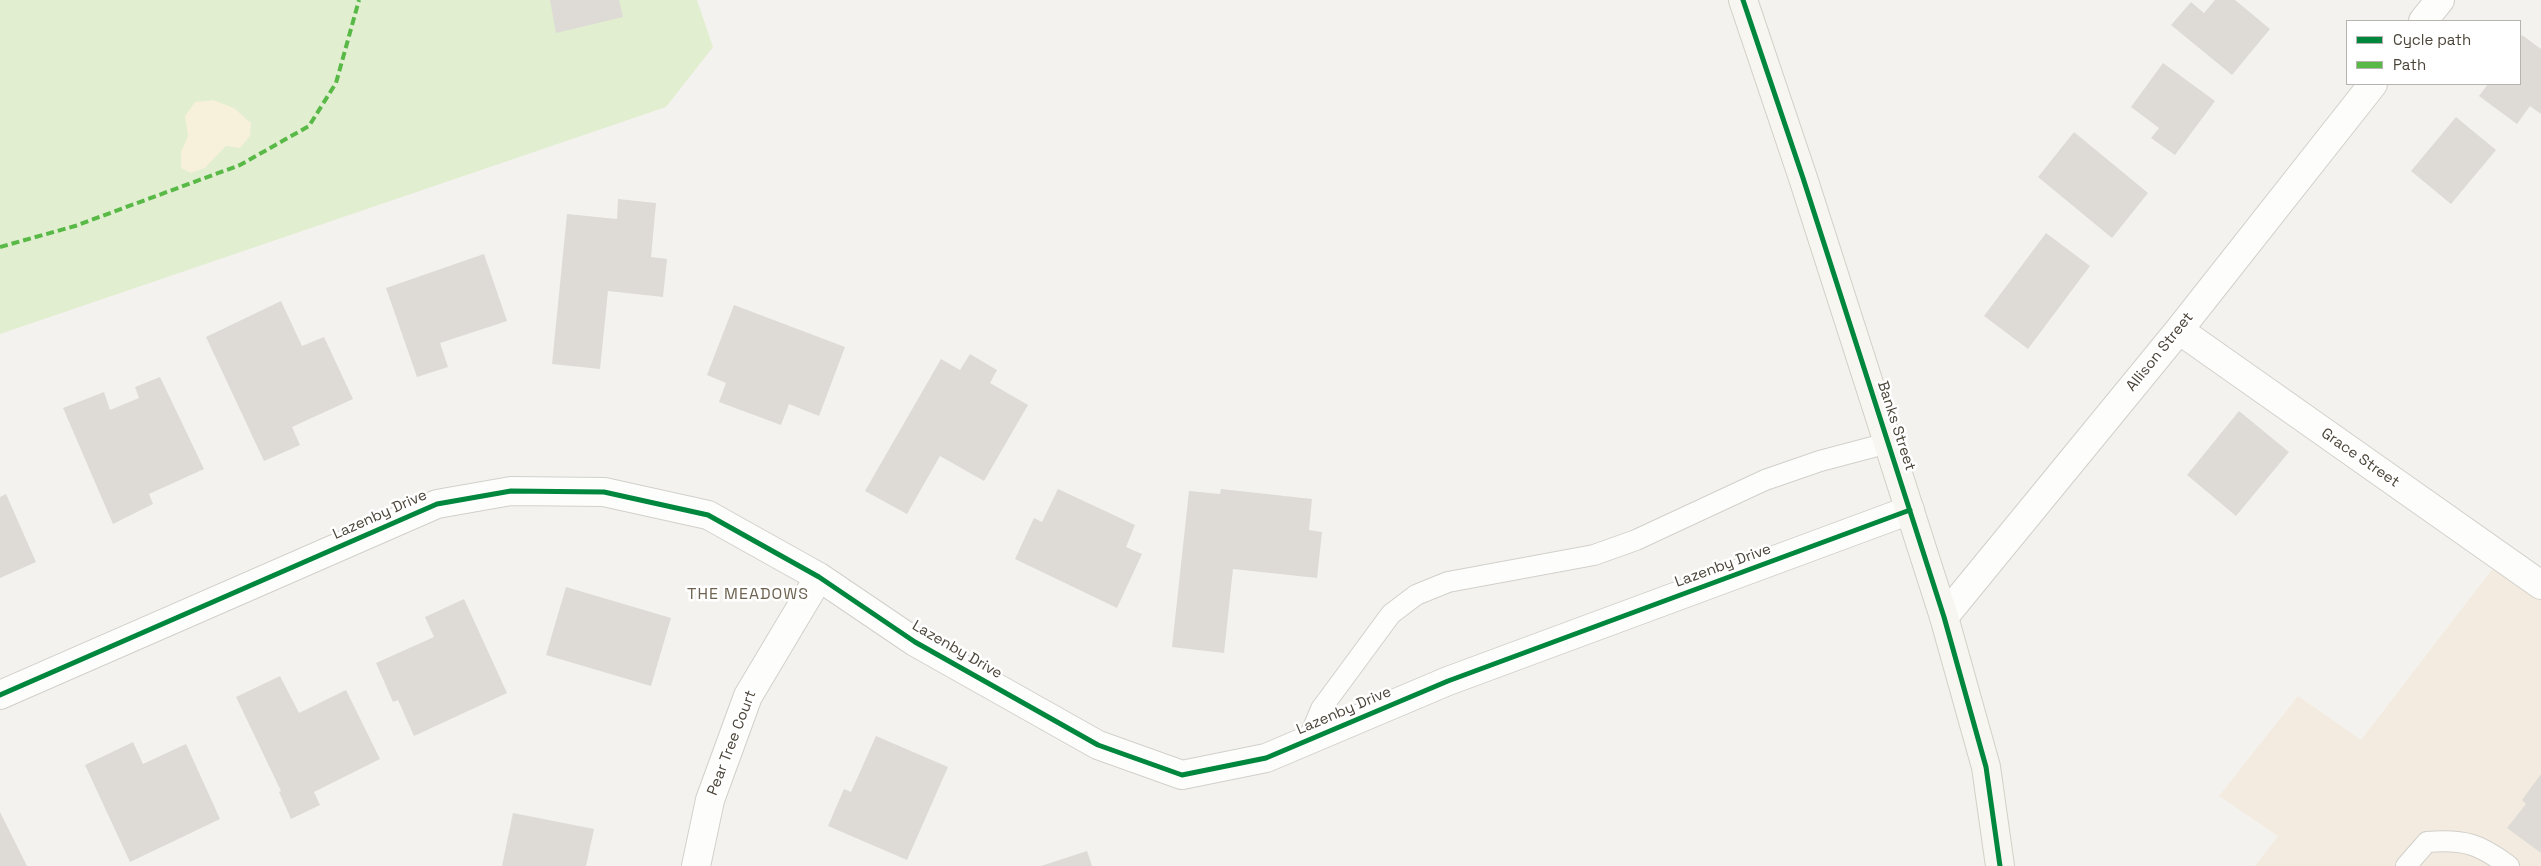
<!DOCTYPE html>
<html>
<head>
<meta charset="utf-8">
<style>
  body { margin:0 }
  #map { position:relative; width:2541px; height:866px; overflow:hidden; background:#f4f2ee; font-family:"Space Grotesk",sans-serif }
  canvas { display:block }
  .legend { position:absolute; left:2346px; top:20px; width:175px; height:65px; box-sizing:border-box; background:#fff; border:1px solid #b7b4b0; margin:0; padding:6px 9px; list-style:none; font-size:15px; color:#4b4439 }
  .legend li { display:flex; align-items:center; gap:10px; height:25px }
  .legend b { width:25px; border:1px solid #b7b4b0 }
</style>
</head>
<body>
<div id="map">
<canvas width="2541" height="866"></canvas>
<ul class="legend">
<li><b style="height:6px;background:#00873e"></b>Cycle path</li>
<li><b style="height:6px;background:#58b947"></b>Path</li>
</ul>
</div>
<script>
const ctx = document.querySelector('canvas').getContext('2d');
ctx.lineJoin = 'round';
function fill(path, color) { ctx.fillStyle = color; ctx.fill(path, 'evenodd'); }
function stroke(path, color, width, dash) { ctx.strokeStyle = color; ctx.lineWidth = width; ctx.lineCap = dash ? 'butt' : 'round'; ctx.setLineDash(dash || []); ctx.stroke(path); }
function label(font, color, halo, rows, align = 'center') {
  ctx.font = font + ' "Space Grotesk",sans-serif'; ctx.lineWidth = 5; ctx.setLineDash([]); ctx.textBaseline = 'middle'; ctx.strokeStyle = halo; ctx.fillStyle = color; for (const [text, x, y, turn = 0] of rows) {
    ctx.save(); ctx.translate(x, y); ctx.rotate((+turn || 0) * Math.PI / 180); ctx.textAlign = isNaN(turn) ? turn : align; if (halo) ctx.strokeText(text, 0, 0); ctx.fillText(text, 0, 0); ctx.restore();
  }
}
fill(new Path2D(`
  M2497,563L2541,593V866H2255L2278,836L2219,796L2298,696L2361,740Z`), '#f3ebdf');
fill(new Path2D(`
  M0,0H697L713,47L666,107L0,334Z`), '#e1eecf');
fill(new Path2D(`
  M213,100L234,108L251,123L250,136L240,148L226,146L205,168L191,173L181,168V152L188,136L185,116L195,102Z`), '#f7f0da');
fill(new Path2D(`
  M550,0H619L623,17L556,33Z
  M2215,0H2235L2270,29L2232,75L2171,25L2191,2L2204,13Z
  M2522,35L2541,49V114L2530,106L2517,124L2479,96L2488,84H2520V39Z
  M2163,63L2215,101L2175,155L2151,138L2159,128L2131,107Z
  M2456,117L2496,150L2451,204L2411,171Z
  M2074,132L2148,193L2112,238L2038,177Z
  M618,199L656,203L651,257L667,259L663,297L608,291L600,369L552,364L567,214L617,219Z
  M2046,233L2090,266L2028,349L1984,316Z
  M484,254L507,321L440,343L448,367L417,377L386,288Z
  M281,301L302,346L324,337L353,399L292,427L300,445L264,461L206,337Z
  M734,305L845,347L819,416L789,404L781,425L719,402L726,383L707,375Z
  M970,354L997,370L990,383L1028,405L984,481L940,456L907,514L865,491L941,359L960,370Z
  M160,377L204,469L149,494L153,504L113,524L63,408L104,392L110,410L139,398L135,387Z
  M2239,411L2289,452L2236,516L2187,475Z
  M1058,489L1135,525L1126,547L1142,554L1117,608L1015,559L1034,518L1042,522Z
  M1221,489L1312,499L1309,530L1322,532L1317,578L1233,569L1224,653L1172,647L1189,491L1220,494Z
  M6,494L36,562L0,578V497Z
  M566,587L671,618L651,686L546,655Z
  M464,599L507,693L414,736L398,700L393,702L376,663L434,637L425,617Z
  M280,676L299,713L346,690L380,759L314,792L320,805L291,819L279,792L281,791L236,697Z
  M876,736L948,767L907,860L828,826L844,789L851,792Z
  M133,742L143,764L186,744L220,819L130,862L85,765Z
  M2541,774V853L2507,828L2526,804L2522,800Z
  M0,812L27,866H0Z
  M513,813L594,829L586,866H502Z
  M1087,851L1092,866H1041Z`), '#dedbd6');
const lane = new Path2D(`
  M1308,740L1321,709L1391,614L1416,595L1448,582L1594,555L1636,540L1765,480L1820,461L1888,443
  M2406,866L2427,842C2465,839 2479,844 2509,866`);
const street = new Path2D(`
  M2423,21L2440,0
  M2179,330L2541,585
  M1944,617L2179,330L2373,84
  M0,695L437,504L511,491L604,492L708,515L819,577L915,642L1098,745L1182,775L1266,758L1448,681L1910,510
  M696,866L710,800L748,696L819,577`);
const secondary = new Path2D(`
  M1743,0L1803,178L1944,617L1986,767L2000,866`);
stroke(lane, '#d2d0cb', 22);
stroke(street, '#d2d0cb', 30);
stroke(secondary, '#d3cfc5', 30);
stroke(lane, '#fdfdfc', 20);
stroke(street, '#fdfdfc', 28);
stroke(secondary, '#f7f6f1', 28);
stroke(new Path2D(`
  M0,247L75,226L240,165L309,126L336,83L359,0`), '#58b947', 4, [8, 4]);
stroke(new Path2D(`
  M1743,0L1803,178L1944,617L1986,767L2000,866
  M0,695L437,504L511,491L604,492L708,515L819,577L915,642L1098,745L1182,775L1266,758L1448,681L1910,510`), '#00873e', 5);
label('15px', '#4b4439', '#fff', [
  ["Allison Street",2160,352,-51],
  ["Banks Street",1896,426,72],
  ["Grace Street",2360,458,35],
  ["Lazenby Drive",380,515,-24],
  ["Lazenby Drive",1723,566,-20],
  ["Lazenby Drive",957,650,30],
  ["Lazenby Drive",1344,711,-23],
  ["Pear Tree Court",732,743,-69]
]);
ctx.letterSpacing = '1px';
label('16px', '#6e6250', '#fff', [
  ["THE MEADOWS",748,595]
]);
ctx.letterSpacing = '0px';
</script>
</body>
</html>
